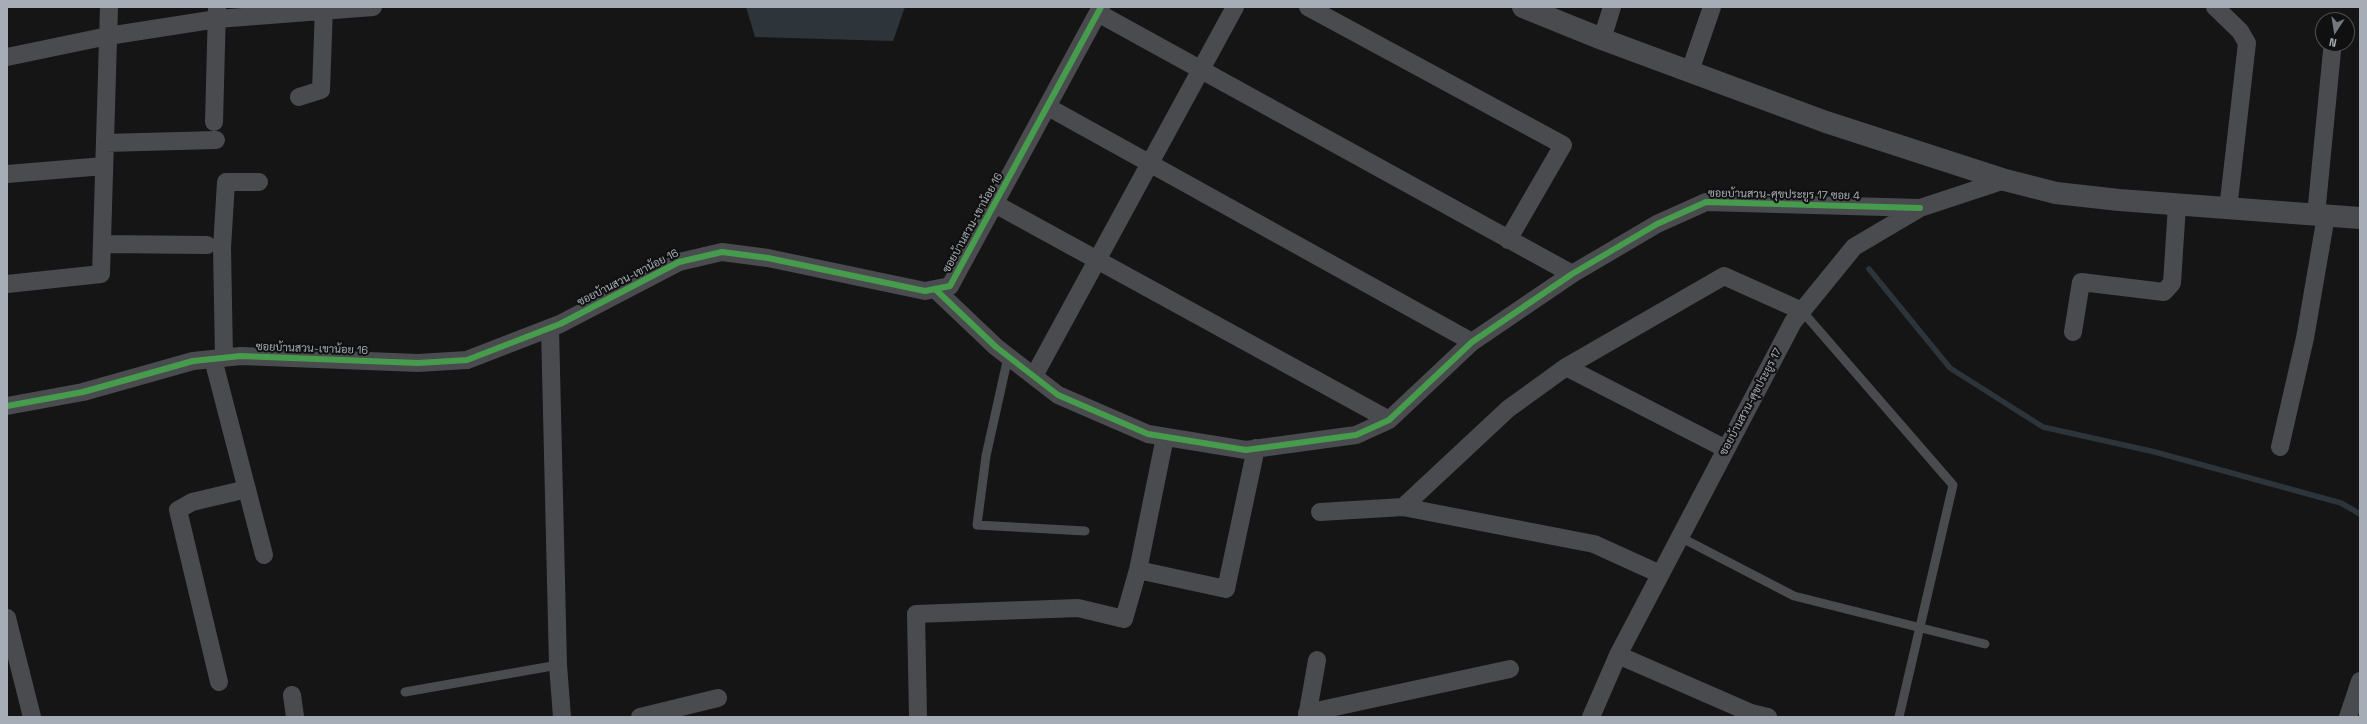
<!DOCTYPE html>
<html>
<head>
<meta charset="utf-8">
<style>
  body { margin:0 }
  #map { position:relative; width:2367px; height:724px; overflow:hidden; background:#151516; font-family:"Space Grotesk",sans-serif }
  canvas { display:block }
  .frame { position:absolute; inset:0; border:8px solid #a7adb6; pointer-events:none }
  .north { position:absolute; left:2315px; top:12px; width:40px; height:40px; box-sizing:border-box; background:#101011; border:1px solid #4c4f53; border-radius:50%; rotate:192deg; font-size:11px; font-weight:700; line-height:16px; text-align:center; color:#a7adb6 }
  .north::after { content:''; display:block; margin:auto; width:14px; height:18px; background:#74787e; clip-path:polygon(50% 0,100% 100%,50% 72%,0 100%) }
</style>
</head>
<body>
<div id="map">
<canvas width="2367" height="724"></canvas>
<div class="frame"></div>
<div class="north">N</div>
</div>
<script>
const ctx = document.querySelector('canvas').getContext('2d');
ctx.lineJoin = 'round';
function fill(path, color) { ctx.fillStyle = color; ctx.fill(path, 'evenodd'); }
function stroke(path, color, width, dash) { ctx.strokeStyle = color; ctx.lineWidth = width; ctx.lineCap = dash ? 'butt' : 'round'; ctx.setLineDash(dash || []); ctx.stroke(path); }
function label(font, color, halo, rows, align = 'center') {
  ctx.font = font + ' "Space Grotesk",Sarabun,sans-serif'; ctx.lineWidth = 4; ctx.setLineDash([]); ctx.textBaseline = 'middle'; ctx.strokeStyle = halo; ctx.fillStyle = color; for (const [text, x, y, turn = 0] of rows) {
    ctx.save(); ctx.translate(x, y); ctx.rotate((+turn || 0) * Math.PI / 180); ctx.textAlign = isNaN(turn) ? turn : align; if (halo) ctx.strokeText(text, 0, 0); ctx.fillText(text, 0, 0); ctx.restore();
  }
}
fill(new Path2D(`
  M746,7H905L893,41L755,37Z`), '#2d353a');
stroke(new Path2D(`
  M1869,269L1950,368L2043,427L2155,452L2341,503L2360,514`), '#2d353a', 5.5);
stroke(new Path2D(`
  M1802,311L1953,485L1899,717
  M1008,357L986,456L977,525L1085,531
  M1680,537L1794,596L1985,644
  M405,692L558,665`), '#4a4b4e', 9);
stroke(new Path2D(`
  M1308,7L1563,145L1508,240
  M2215,7L2240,31L2247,43L2228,209
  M1098,13L1572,274
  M1602,39L1612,7
  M7,57L108,36L217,19L373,7
  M1690,71L1712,7
  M299,97L321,90L324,7
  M1048,107L1472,342
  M214,122L217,8
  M105,143L216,140
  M7,174L104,166
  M995,204L1389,420
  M2316,215L2332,51
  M102,244L207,245
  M7,284L101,274L109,7
  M935,289L996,347L1058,395L1148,434L1246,450L1356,435L1389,420L1472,342L1572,274L1657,224L1706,202L1920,208
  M550,328L558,665L562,717
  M2073,332L2081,282L2164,292L2172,283L2177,205
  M224,357L222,248L226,182H259
  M213,359L264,555
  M1566,367L1726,449
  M1034,376L1235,7
  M7,406L83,392L193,361L241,356L418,363L467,360L560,324L679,262L722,252L768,258L925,291L950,286L1101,7
  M2280,447L2305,338L2326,216
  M1403,507L1508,409L1566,367L1724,276L1802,311
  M1320,512L1403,507L1594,544L1660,574
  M1138,570L1226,589L1256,448
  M7,618L32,717
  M1618,655L1751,713L1768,717
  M219,682L178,510L192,502L247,489
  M292,695L295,717
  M1307,713L1510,669
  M640,717L718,698
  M918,717L916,614L1078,608L1124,619L1138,570L1165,437
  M1307,717L1317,660
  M1591,717L1618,655L1793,322L1854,247L1920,208L2005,180
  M2348,717L2360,681`), '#4a4b4e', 18);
stroke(new Path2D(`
  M1523,7L1602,39L1826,122L2005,180L2056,193L2119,200L2360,218`), '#4a4b4e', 22);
stroke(new Path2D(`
  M935,289L996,347L1058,395L1148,434L1246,450L1356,435L1389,420L1472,342L1572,274L1657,224L1706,202L1920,208
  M7,406L83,392L193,361L241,356L418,363L467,360L560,324L679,262L722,252L768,258L925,291L950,286L1101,7`), '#469c4c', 6);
label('11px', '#a7adb6', '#101011', [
  ["ซอยบ้านสวน-ศุขประยูร 17 ซอย 4",1784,195,1],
  ["ซอยบ้านสวน-เขาน้อย 16",973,223,-61],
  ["ซอยบ้านสวน-เขาน้อย 16",628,278,-27],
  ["ซอยบ้านสวน-เขาน้อย 16",312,349,2],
  ["ซอยบ้านสวน-ศุขประยูร 17",1751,402,-62]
]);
</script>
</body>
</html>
